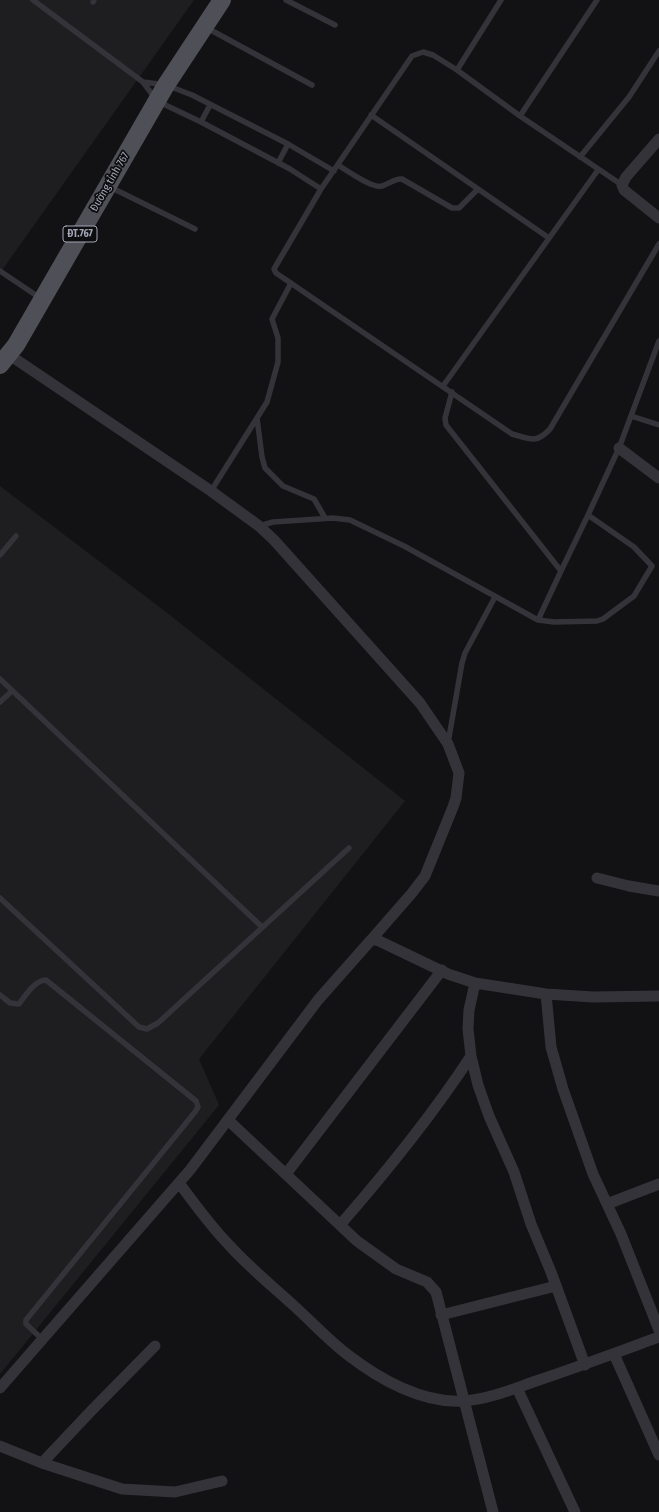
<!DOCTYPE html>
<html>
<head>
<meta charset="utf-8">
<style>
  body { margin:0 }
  canvas { display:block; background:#121214 }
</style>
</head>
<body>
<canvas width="659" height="1512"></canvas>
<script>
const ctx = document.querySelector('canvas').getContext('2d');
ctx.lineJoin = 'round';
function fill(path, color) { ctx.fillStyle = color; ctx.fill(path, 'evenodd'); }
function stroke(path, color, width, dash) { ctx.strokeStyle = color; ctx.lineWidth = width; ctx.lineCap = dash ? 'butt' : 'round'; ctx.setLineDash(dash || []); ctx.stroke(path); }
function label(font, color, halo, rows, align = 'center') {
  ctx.font = font + ' "Fira Sans Condensed",sans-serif'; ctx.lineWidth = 3.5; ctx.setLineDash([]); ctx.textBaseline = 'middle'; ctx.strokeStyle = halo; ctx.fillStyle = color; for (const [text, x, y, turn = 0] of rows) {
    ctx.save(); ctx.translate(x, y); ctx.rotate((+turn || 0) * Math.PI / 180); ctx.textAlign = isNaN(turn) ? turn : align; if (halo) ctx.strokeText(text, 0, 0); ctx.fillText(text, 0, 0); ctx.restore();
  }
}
fill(new Path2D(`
  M0,0H194L0,273Z
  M0,486L166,612L405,801L199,1059L219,1105L0,1374Z`), '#1e1e21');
stroke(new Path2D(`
  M33,0L143,82L157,101L201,122L290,169L321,189
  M286,0L335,25
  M93,2L94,0
  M207,28L312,85
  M457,70L501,0
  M143,82L166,85L192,95L288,144L334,171
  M371,115L549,238
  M520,116L597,0
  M201,122L210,105
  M580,157L629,97L659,51
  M278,163L288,144
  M338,165C346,170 373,189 382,186C389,184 395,178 402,179L452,208H459L478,189
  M622,185L520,116L457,70L433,55L423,52L412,56L321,189L274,269L276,273L512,434C531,439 536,444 550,429L659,244
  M110,187L195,229
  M0,271L40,298
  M443,386L598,170
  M452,392L445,418L446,425L561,571L538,620
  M631,416L659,425
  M257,418L262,457L265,468L283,486L314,499L325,518
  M211,491L267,402L278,362V338L272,319L291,283
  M259,526L273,522L333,518L350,520L404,546L538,620L554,622L597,621L603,619L634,596L652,566L634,547L588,515
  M0,555L16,536
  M561,571L588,515L619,448L659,341
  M0,679L262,927
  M0,702L12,691
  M448,743L462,663L465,653L495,597
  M0,898L139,1027L147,1029L158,1023L349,848
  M0,995L10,1003L19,1004C25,996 35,980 46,980L196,1101L198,1107L195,1112L26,1320V1324L43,1340`), '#333339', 5.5);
stroke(new Path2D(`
  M659,139L626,177L622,185L624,190L659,218
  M8,354L211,491L259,526L274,540L420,703L448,744L459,773L456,798L453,807L425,876L412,893L371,940
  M619,448L659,478
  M597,878L629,886L659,891
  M475,983L469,1010L468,1029L471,1056L478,1085L489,1116L514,1172L531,1224L551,1272L585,1365
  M546,994L551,1047L563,1089L593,1174L621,1234L659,1330
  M228,1120L357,1241L396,1269L427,1282L436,1292L493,1512
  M286,1174L442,970
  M179,1183C195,1204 211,1227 230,1246C249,1267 271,1285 292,1304C311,1321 328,1340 348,1355C379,1379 423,1404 464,1401C489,1399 513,1389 536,1381C578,1367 618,1352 659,1337
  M607,1204L659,1184
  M340,1225C388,1170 431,1117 471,1056
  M441,1315L556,1286
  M614,1354L659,1455
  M0,1388L190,1170L318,1000L371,940H377L448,974L475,983L546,994L593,997L659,996
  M517,1388L575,1512
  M0,1446L42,1463L122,1489L175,1492L222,1481
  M42,1463L92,1410L155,1346`), '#333339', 11);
stroke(new Path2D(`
  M0,365L16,345L166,85L222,0`), '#4f4f58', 18);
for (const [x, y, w] of [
  [80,234,34]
]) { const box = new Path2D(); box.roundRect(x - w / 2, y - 8, w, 16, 3); ctx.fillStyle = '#0d0d0f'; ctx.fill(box); stroke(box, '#a3a5b5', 1); }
label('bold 10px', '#a3a5b5', null, [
  ["ĐT.767",80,234]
]);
label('11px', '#a3a5b5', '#0d0d0f', [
  ["Đường tỉnh 767",110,182,-60]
]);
</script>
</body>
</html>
